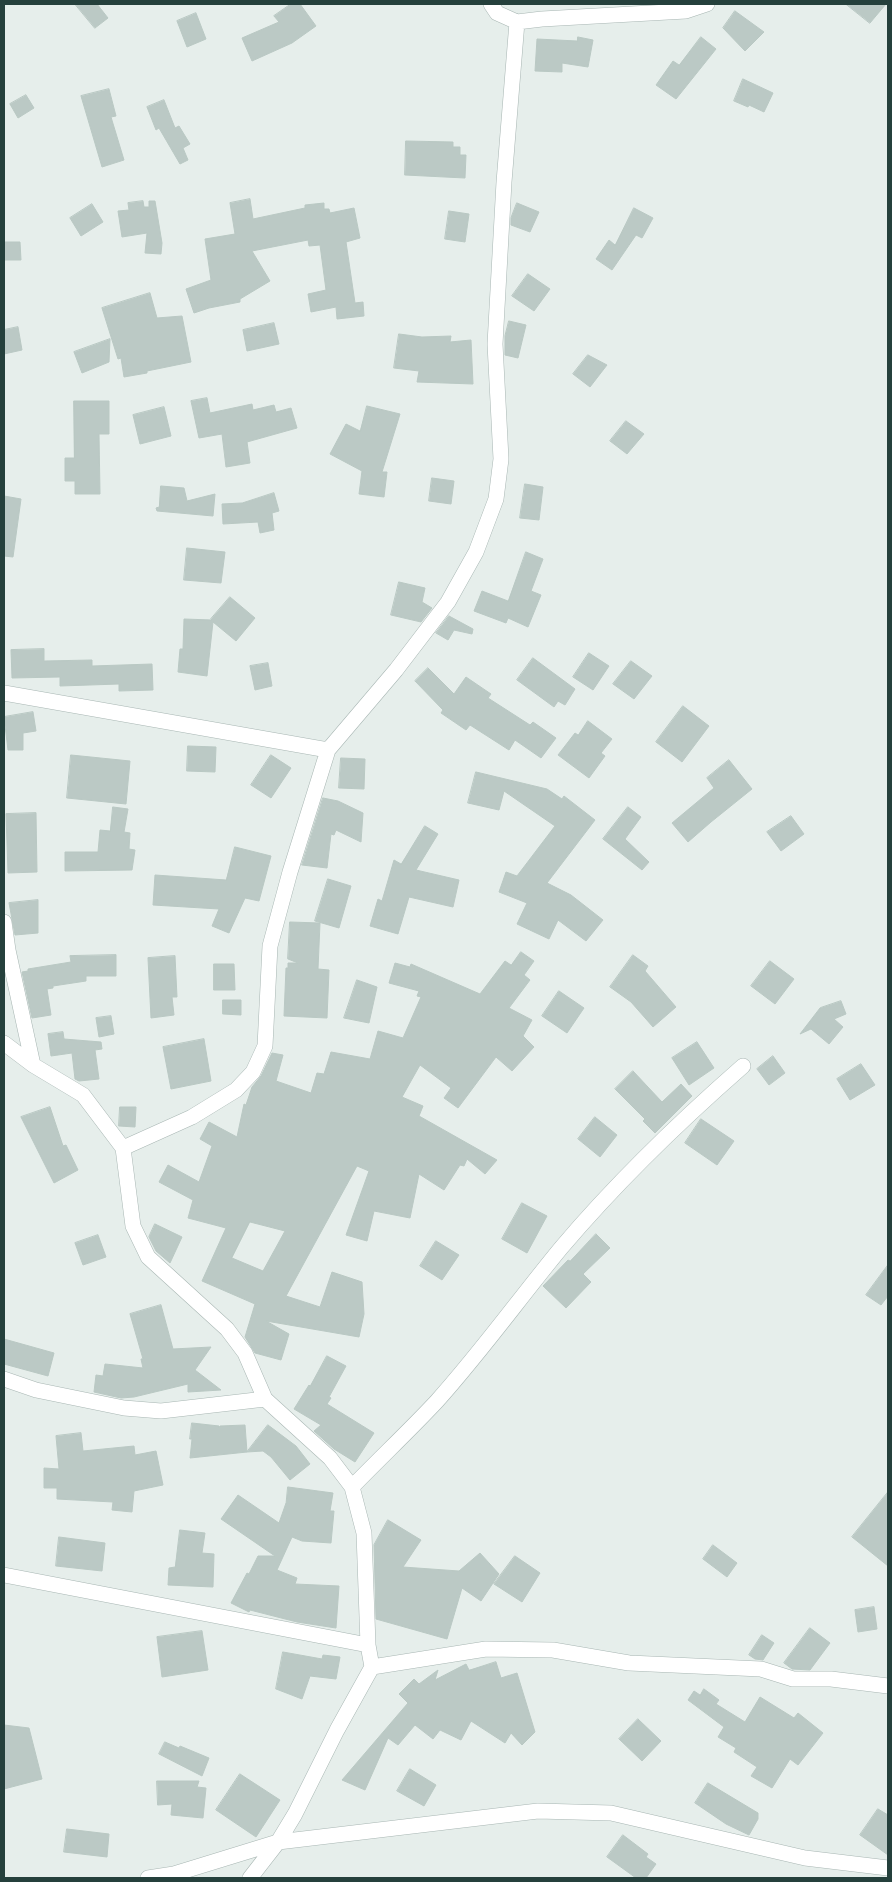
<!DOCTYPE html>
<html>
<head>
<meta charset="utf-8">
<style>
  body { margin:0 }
  #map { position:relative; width:892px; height:1882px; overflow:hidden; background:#e6eeeb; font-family:Roboto,sans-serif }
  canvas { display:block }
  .frame { position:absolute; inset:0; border:5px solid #25403c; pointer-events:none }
</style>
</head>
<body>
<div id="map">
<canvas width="892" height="1882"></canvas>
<div class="frame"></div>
</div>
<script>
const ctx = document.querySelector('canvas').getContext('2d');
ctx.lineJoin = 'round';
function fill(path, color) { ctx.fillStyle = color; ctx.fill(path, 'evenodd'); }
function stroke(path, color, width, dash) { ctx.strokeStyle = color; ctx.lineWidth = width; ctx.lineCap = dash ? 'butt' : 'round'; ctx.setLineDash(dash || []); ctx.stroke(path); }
const building = new Path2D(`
  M75,4H97L108,18L95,28Z
  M291,4H300L316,26L292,43L252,61L242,38L279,22L274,16Z
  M846,4H886L870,23Z
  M735,11L764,32L745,51L723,28Z
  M196,13L206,39L187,47L177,21Z
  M578,37L593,40L588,67L562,63V72L535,71L537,39L577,41Z
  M701,37L716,49L676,99L656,85L673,61L679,65Z
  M743,79L773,93L764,112L749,105L748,107L734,101Z
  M109,89L116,116L111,117L124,160L102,167L81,96Z
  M26,95L34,108L18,118L10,104Z
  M164,100L175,128L179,126L190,144L183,148L188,160L180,164L159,128L156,130L147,107Z
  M406,141L453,142V147H460V155H466L465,178L405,175Z
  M250,199L253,219L305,208V205L324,203V209H329L330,213L354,208L360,238L346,242L355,303L363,302L364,316L337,319L336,307L311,312L308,294L326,290L320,245L309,246L308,240L252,251L270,281L240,299V302L209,308L194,313L186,289L211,280L205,239L235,234L230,203Z
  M143,201L144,207H149V201H155L162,243L161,254L145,253L147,233L122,237L118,211L129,210L128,203Z
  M517,203L539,212L530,232L511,225V218Z
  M92,204L103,222L81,236L70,218Z
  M634,208L653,218L642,238L636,235L612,270L596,259L609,240L615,245Z
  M449,211L469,214L465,242L445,239Z
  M4,242H20L21,260H4Z
  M528,274L550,289L534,311L512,296Z
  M150,293L157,318L182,316L191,362L147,371V373L124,377L121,358L118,359L102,308Z
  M509,321L526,325L518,358L505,355V336Z
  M274,323L279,344L247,351L243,330Z
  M18,327L22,350L4,354V330Z
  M399,334L422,337L451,336L450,342L471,340L473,384L417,382L419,371L394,368Z
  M110,339L109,362L82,373L74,352Z
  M588,355L607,365L590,387L573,374Z
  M207,398L210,413L252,404L253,410L274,405L276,412L291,408L297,428L247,442L250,463L226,467L222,434L199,438L191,401Z
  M74,401H109V434H99L100,494H75V481H65V458H74Z
  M367,406L400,414L382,472H387L384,497L359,494L362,471L330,454L346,424L360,431Z
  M164,407L171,436L140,444L133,415Z
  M626,421L644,434L627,454L610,441Z
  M432,478L454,481L451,504L429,501Z
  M525,484L543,487L539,520L520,518Z
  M161,486L184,488L187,501L215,494L213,516L157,511L156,508L159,507Z
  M274,493L279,511L272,513L274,530L260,533L258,522L223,524L222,504L242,503Z
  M4,496L21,499L13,557L4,556Z
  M187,548L225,552L221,583L184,580Z
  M526,552L543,559L531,591L541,595L528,627L508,618L506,623L474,611L482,591L508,601Z
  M399,582L425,588L422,602L432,608L421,622L391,615Z
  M230,597L255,618L236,641L213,622L207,676L178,672L180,649H183L184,619L212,620L211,619Z
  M449,616L473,629L472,634L454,630L448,640L436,633Z
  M44,649V661L92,660V666L152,664L153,690L119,691V684L60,686V677L12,678L11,650Z
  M589,653L609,666L593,690L573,677Z
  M533,658L575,689L565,705L558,701L554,707L517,680Z
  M631,661L652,676L634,699L613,684Z
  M268,663L272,686L255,690L250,666Z
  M428,668L454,694L466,677L491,694L488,698L530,725L533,722L556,738L541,758L515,740L509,750L470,725L466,730L441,713L443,710L415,681Z
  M683,706L709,726L682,762L656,742Z
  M33,712L36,731L23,733V750H8L4,717Z
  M588,721L612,739L601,753L605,756L589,778L558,755L575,733L578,735Z
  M188,746L216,747L215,772L187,771Z
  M71,755L130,761L126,804L67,798Z
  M271,755L291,768L271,798L251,785Z
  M341,758L365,759L364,789L339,788Z
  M729,760L752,789L711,822L688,842L672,823L714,788L707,778Z
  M476,772L547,789L562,799L564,796L595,820L547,883L571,895L603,920L586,941L558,920L549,939L517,924L527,903L499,892L506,872L517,876L555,826L504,791L499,810L468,803Z
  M323,798L338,801L363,813L361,842L336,830L334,835L331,834L327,868L302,865Z
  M113,807L128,809L124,832L130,833L129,849L135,850L132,870L65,871V852H98L100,830L110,831Z
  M628,807L641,817L625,839L649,862L642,870L603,839Z
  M36,813L37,872L8,873L6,814Z
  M791,816L804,834L781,851L767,832Z
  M425,826L438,834L416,870L459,880L453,907L409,897L398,934L370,926L378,899L382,901L394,860L401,864Z
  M235,847L271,856L259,901L245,898L229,933L212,926L219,909L153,905L155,875L226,880Z
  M328,879L351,886L339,928L315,921Z
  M38,900V933L15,935L9,903Z
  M290,922L320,923L318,969L329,970L327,1018L284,1016L286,968H288V963H298L288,959Z
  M521,952L534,961L524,975L530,980L509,1008L532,1020L523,1036L534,1047L512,1071L496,1057L458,1108L444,1098L451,1088L420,1065L402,1097L423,1106L419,1116L497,1160L485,1174L467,1159L464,1166L460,1165L444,1190L419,1174L410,1218L374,1211L367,1241L346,1235L369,1171L357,1166L286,1296L320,1307L332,1272L362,1282L364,1314L359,1337L266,1321L289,1334L281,1360L255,1353L245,1337L255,1304L202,1281L226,1228L188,1218L193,1200L159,1182L168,1165L199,1182L212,1146L200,1139L209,1122L237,1137L244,1104L246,1105L252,1087L261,1076L272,1053L283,1055L276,1081L311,1093L317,1073L324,1074L331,1052L370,1059L378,1031L403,1038L421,997L417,996L419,991L389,983L395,963L410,967L411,964L480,994L505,961L511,965ZM250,1222L285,1231L263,1271L232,1258Z
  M116,955V976H86V981L53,986V988L47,989L51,1015L32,1018L22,972L28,971V969L71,962L70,956Z
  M633,955L648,966L645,971L676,1007L653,1027L631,1002L610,987Z
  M175,956L177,997H172L174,1015L151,1018L148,958Z
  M770,961L794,979L775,1004L751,986Z
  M214,964H234L235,990H214Z
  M357,980L377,987L369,1023L344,1018Z
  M559,991L584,1008L567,1033L542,1016Z
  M223,1000H241V1015L223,1014Z
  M841,1001L846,1014L834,1019L843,1027L829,1044L811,1029L800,1034L820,1008Z
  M111,1016L114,1034L99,1037L96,1018Z
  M63,1032L64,1039L101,1042L102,1049L95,1050L99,1079L79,1081L75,1079L72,1053L51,1056L48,1034Z
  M204,1039L211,1081L171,1089L163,1047Z
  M697,1042L714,1068L689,1085L672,1058Z
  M773,1056L785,1073L769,1085L757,1069Z
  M861,1064L875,1085L850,1100L837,1079Z
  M633,1071L662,1102L681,1084L692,1096L655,1133L643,1121L645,1119L615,1089Z
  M50,1107L63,1146L66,1145L78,1170L54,1183L21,1117Z
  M120,1107H136L135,1127L119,1126Z
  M595,1117L617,1135L600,1157L578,1139Z
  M701,1119L734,1141L717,1165L685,1143Z
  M522,1203L547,1216L527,1253L502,1239Z
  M155,1224L182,1237L170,1263L156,1251L149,1237Z
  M596,1234L610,1248L583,1274L591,1282L566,1308L543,1286L568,1260L570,1261Z
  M98,1235L106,1257L83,1265L75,1243Z
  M436,1241L459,1255L442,1280L420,1266Z
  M888,1265V1296L881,1305L866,1295Z
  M161,1305L173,1349L211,1347L195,1370L221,1390L188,1392V1384L134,1397L121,1398L94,1392L96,1375L103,1376L105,1364L143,1368L141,1359H143L130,1314Z
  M4,1339L54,1353L48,1376L4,1364Z
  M327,1356L346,1366L329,1397L331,1398L327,1404L374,1433L355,1462L334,1449L314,1431L321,1425L294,1409L309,1385L310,1386Z
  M192,1423L219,1426V1428L220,1426L245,1425L247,1452L190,1458L192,1439H190Z
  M268,1425L296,1446L310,1464L290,1480L271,1457L263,1451L247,1452Z
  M81,1433L83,1451L134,1446L135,1455L156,1451L163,1485L134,1491L132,1512L112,1510L113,1502L57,1499V1488H44V1468L59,1469L56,1436Z
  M288,1487L333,1493L330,1511H334L331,1543L302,1541L292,1537L277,1570L297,1578L295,1584L339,1586L336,1628L297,1622L250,1610L249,1612L231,1603L247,1573L249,1574L258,1556H275L221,1519L238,1495L279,1523L286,1503Z
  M888,1492V1566L852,1537Z
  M388,1520L421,1540L403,1567L459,1571L480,1553L499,1574L481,1601L462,1588L447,1639L376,1619L374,1545Z
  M180,1530L205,1533L202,1553L214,1554L213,1587L168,1585L169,1568L175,1567Z
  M59,1537L105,1543L102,1571L56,1566Z
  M713,1545L737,1563L727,1577L703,1559Z
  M515,1556L540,1573L522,1602L494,1584Z
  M874,1607L877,1629L858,1632L855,1610Z
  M810,1628L830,1643L810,1670L792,1669L784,1663Z
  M202,1631L208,1670L162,1677L157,1637Z
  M762,1635L774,1643L763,1660L755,1659L749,1655Z
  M283,1652L322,1659L323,1655L340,1657L336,1679L310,1676L302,1699L276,1689Z
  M496,1662L501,1678L517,1673L535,1732L522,1745L511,1733L505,1743L471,1721L461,1740L440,1730L433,1739L415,1725L398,1745L388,1738L365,1790L342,1780L408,1703L399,1694L414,1679L419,1684L438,1670L435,1680L466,1664L469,1670Z
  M704,1689L719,1700L716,1704L745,1722L760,1697L794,1718L798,1713L823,1733L798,1765L790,1759L772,1788L751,1776L757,1767L734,1752L736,1748L718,1737L724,1727L688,1700L694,1691L700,1695Z
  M638,1719L661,1741L642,1761L619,1739Z
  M4,1725L29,1728L42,1779L4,1789Z
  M165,1742L179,1748L180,1746L209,1758L202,1776L159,1754Z
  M410,1769L436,1785L424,1806L397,1791Z
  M240,1774L280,1800L256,1837L216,1810Z
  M157,1781H199L197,1787L206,1788L203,1818L171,1815L172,1804L158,1805Z
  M708,1783L758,1813V1819L749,1835L726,1824L695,1803Z
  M878,1809L888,1815V1855L860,1835Z
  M67,1829L109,1834L107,1857L64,1852Z
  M623,1835L648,1854L646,1857L656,1864L646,1878H636L607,1857Z`);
fill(building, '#bbc9c5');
stroke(building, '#b9c8c3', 1);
const street = new Path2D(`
  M491,4L497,13L517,22L542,19L686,11L707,4
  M4,693L328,750
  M4,922L8,950L33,1065
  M4,1043L33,1065L83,1095L123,1148L133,1226L148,1257L227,1329L245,1353L265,1399L330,1458L352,1487L364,1533L368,1645L372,1667L337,1730L295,1814L278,1842L250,1878
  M123,1148L192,1117L236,1090L253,1072L265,1046L270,946L290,872L328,750L396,670L448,602L476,552L496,499L501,459L495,344L504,182L517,22
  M4,1379L36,1390L124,1408L161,1411L265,1399
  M352,1487C380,1458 410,1430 437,1401C481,1352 519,1299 561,1248C616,1183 678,1123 743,1066
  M4,1575L368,1645
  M372,1667L486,1649L553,1650L629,1663L761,1669L793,1679H831L888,1686
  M148,1878L174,1874L278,1842L538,1811L611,1813L805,1858L888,1868`);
stroke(street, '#a8b6b3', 16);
stroke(street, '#fff', 15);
</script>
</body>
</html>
